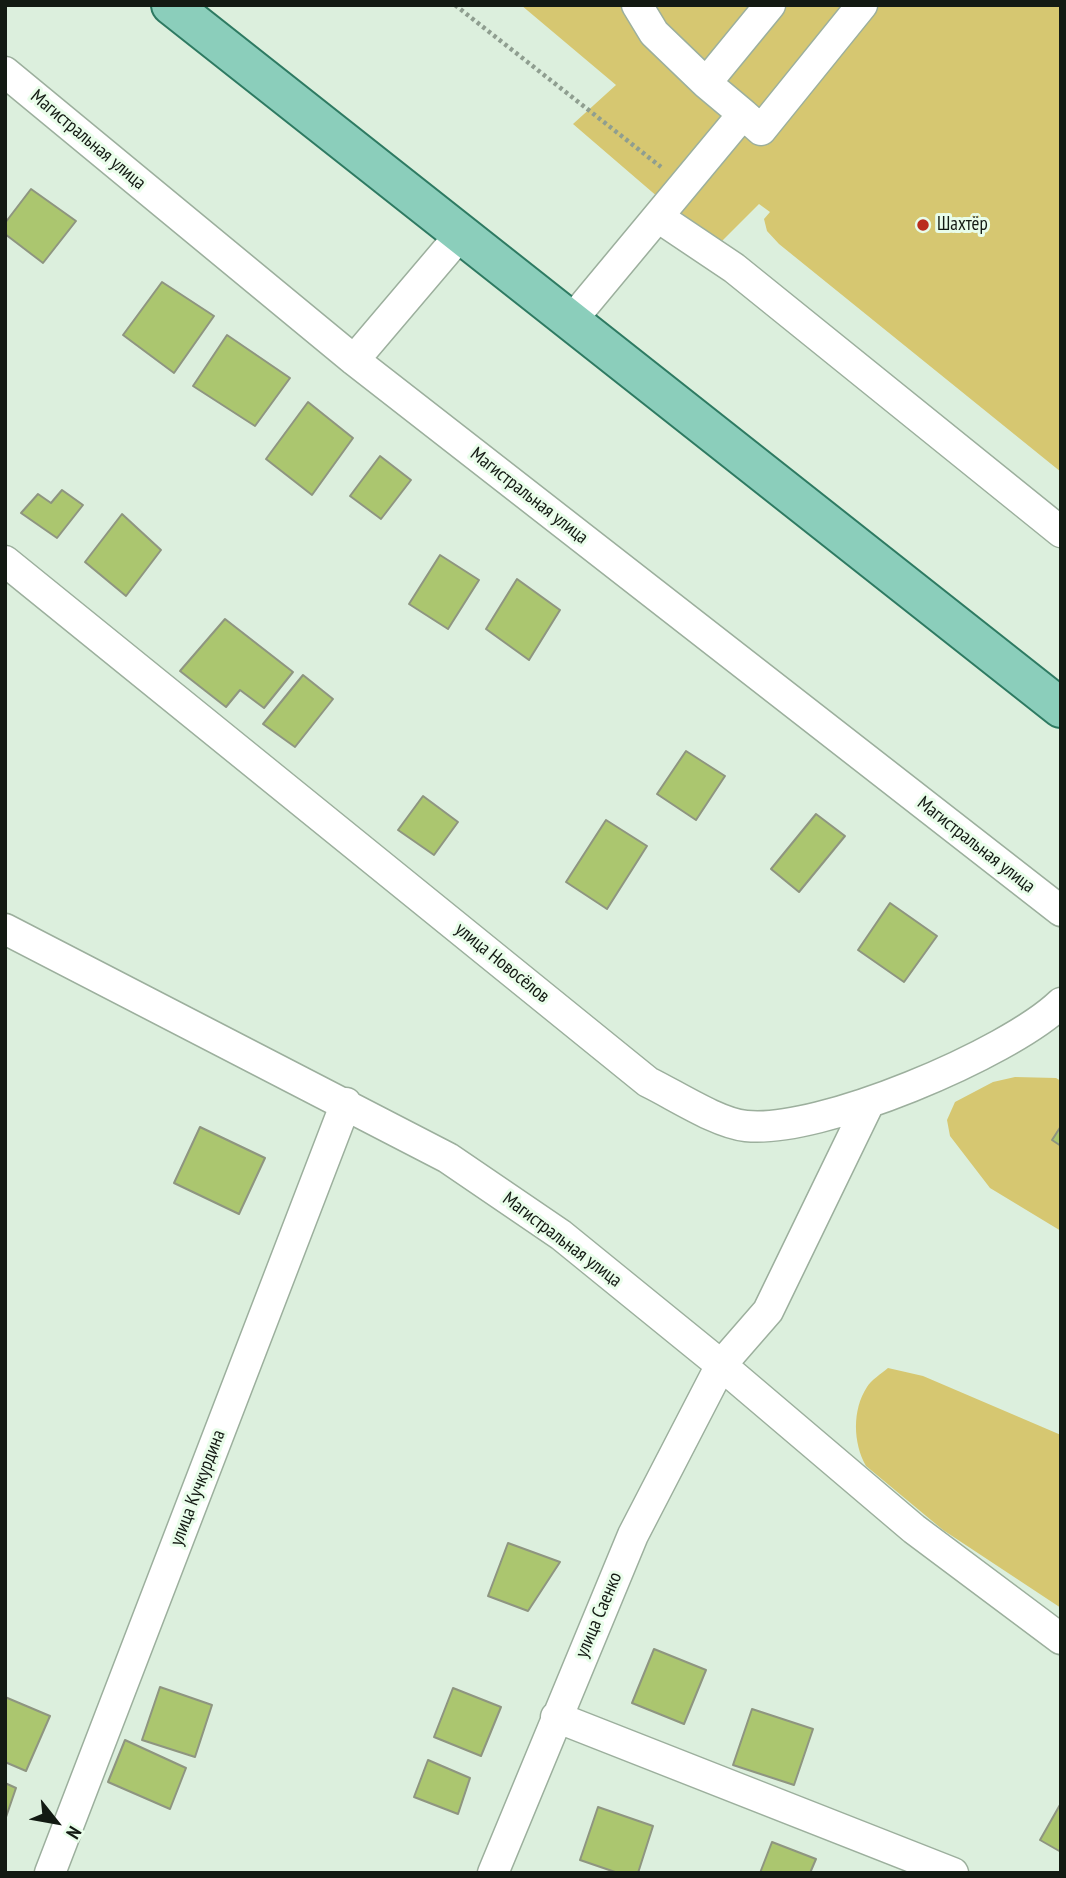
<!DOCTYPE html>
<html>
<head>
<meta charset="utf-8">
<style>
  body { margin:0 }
  #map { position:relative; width:1066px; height:1878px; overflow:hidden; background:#dcefdd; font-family:"PT Sans Narrow",sans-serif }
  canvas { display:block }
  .frame { position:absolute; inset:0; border:7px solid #131a13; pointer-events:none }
  .north { position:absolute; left:21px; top:1787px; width:70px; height:70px; -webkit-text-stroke:5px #e9fdea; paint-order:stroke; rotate:121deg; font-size:19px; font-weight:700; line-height:28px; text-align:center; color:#131a13 }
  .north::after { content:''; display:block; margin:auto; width:24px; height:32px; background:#131a13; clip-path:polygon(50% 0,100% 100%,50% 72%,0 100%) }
</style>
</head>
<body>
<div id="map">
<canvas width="1066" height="1878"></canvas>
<div class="frame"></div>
<div class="north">N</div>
</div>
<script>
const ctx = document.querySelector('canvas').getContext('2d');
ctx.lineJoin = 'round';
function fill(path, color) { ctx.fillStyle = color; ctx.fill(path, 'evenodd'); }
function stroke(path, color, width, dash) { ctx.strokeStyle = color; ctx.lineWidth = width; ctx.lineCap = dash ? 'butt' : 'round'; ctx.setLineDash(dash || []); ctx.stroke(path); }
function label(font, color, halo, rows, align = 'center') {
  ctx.font = font + ' "PT Sans Narrow",sans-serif'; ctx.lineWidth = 6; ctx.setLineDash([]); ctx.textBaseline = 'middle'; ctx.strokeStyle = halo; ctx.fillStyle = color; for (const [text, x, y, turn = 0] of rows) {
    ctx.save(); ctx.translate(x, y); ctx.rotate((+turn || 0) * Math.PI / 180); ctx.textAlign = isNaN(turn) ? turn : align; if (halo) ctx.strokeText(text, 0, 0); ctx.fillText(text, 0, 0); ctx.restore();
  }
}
fill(new Path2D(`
  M521,5H1061V472L779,244L767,231L764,219L770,212L759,204L716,247L573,124L616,85Z
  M1015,1077L1056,1078L1061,1081V1231L990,1188L950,1136L947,1120L955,1102L993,1082Z
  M888,1368L923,1376L1061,1435V1608L943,1530L866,1466C853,1443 852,1410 867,1387C871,1380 881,1374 888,1368Z`), '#d6c771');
const building = new Path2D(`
  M31,189L76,221L43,263L5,234V223Z
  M162,282L214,316L174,373L123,335Z
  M227,335L290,378L255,426L193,386Z
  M308,402L353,438L312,495L266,459Z
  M380,456L411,480L381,519L350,496Z
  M62,490L83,505L57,538L21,513L38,494L51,503Z
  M122,514L161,550L126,596L85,562Z
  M440,555L479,580L448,629L409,604Z
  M517,579L560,610L529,660L486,629Z
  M225,619L293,672L264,708L240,690L226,707L180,671Z
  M303,675L333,699L295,747L263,724Z
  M686,751L725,776L696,820L657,794Z
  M423,796L458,822L434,855L398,830Z
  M816,814L845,836L799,892L771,869Z
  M606,820L647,846L607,909L566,882Z
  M890,903L937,936L904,982L858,950Z
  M1061,1126V1146L1052,1140Z
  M200,1127L265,1158L239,1214L174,1183Z
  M508,1543L560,1562L528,1611L488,1596Z
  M654,1649L706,1670L684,1724L632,1703Z
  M160,1687L212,1705L195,1757L142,1740Z
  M453,1688L501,1707L481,1756L434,1737Z
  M5,1697L50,1716L26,1771L5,1762Z
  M752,1709L813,1729L794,1785L733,1765Z
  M125,1740L186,1768L170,1809L108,1782Z
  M428,1760L470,1778L458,1814L414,1797Z
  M5,1783L16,1788L5,1820Z
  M1061,1803V1852L1040,1840Z
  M598,1807L653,1826L638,1873H618L580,1860Z
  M772,1842L816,1859L810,1873H760Z`);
fill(building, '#abc66f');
stroke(building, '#8e9580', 2);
const minor = new Path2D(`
  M637,5L654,33L706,83
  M5,72L354,360L1061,911
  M743,114L706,83L770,5
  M658,217L734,268L1061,532
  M571,321L743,114L761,130L862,5
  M354,360L461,234
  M5,561L648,1082C675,1095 717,1123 746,1126C819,1134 1008,1054 1061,1003
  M5,929L448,1158L561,1235L721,1365L914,1529L1061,1639
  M556,1717L953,1873
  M50,1873L346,1103
  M493,1873L633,1535L721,1365L768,1311L868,1105`);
const major = new Path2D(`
  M171,5L1061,708`);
stroke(minor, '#9caf9d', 33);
stroke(major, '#2e7a62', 42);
stroke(new Path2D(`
  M455,5L661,167`), '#8f9e90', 4.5, [3.5, 3.5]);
stroke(minor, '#fff', 30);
stroke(major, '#8bcebb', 38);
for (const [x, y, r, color] of [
  [923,225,7,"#ba2d1e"]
]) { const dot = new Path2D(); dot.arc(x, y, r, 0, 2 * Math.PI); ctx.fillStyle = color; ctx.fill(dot); stroke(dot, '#e9fdea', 2.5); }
label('19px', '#131a13', '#e9fdea', [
  ["Магистральная улица",88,140,40],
  ["Магистральная улица",529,496,38],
  ["Магистральная улица",976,845,38],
  ["улица Новосёлов",502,963,39],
  ["Магистральная улица",562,1240,37],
  ["улица Кучкурдина",198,1488,-69],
  ["улица Саенко",599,1615,-67]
]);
label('19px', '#131a13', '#e9fdea', [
  ["Шахтёр",937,225]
], 'left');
</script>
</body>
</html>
